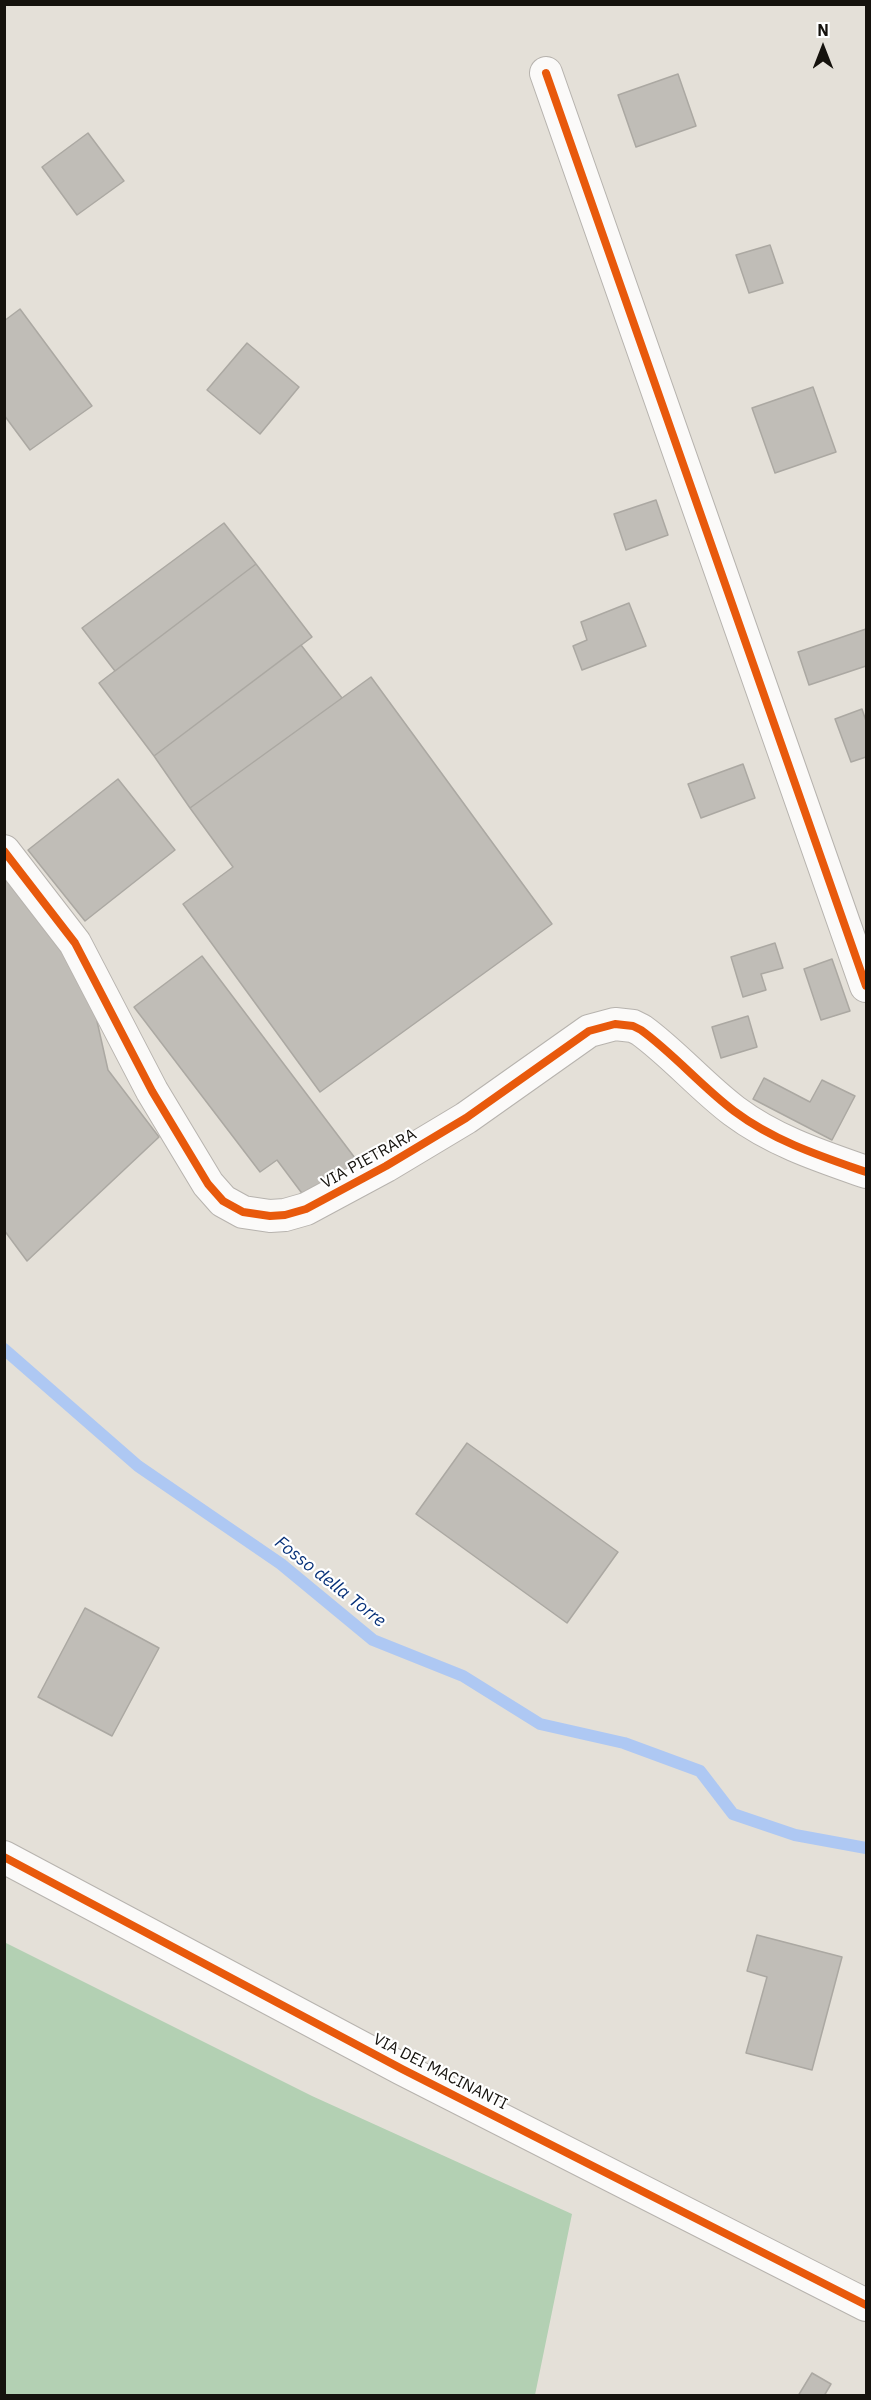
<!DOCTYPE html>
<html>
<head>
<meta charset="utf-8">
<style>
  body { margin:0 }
  #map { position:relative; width:871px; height:2400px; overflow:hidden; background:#e4e0d8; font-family:"IBM Plex Sans",sans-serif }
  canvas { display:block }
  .frame { position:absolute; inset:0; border:6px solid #15120d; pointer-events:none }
  .north { position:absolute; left:793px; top:18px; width:60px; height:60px; -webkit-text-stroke:4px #fff; paint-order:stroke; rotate:0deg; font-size:16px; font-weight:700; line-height:24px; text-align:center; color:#15120d }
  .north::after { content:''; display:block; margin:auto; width:21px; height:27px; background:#15120d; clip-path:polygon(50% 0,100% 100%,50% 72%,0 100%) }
</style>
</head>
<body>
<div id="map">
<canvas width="871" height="2400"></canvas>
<div class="frame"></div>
<div class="north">N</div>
</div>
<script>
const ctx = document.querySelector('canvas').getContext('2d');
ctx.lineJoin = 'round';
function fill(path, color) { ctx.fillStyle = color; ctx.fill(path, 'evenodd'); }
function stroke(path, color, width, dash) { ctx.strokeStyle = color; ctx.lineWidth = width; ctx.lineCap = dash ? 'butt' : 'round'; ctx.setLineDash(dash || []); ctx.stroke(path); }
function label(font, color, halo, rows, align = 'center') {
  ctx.font = font + ' "IBM Plex Sans",sans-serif'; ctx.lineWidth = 4.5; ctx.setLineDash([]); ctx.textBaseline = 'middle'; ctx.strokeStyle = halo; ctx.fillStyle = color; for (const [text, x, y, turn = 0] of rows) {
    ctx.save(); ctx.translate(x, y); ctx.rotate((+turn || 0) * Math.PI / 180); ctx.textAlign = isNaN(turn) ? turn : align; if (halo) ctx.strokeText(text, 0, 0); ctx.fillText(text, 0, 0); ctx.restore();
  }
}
fill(new Path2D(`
  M4,1942L312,2096L572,2214L535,2395H5Z`), '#b3d0b3');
stroke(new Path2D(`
  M4,1349L138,1466L281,1564L373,1640L463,1676L540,1724L624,1743L700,1771L733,1814L795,1835L866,1848`), '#aec8f3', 12);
const building = new Path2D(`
  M678,74L696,126L636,147L618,95Z
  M88,133L124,181L77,215L42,167Z
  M770,245L783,283L749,293L736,255Z
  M20,309L92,406L30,450L4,415V321Z
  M247,343L299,387L260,434L207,390Z
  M813,387L836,452L775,473L752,408Z
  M656,500L668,535L626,550L614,514Z
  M224,523L256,564L115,671L82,628Z
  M256,564L312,637L154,756L99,683Z
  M629,603L646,646L582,670L573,646L587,640L581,622Z
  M866,629V666L809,685L798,652Z
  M301,645L342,698L190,808L154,756Z
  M371,677L552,924L320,1092L183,904L233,867L190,808Z
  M862,709L866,721V757L851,762L835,719Z
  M743,764L755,798L701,818L688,784Z
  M118,779L175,850L85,921L28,850Z
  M4,861L92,999L108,1070L159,1137L27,1261L4,1230Z
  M775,943L783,968L761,974L766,990L743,997L731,957Z
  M202,956L358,1162L307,1200L277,1160L260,1172L134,1007Z
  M832,959L850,1011L821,1020L804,969Z
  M748,1016L757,1047L721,1058L712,1027Z
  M764,1078L810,1102L822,1080L855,1096L832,1140L753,1099Z
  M467,1443L618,1552L567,1623L416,1514Z
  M85,1608L159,1648L112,1736L38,1697Z
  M757,1935L842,1957L812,2070L746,2053L767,1977L747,1971Z
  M812,2373L831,2384L824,2396H798Z`);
fill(building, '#c0bdb7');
stroke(building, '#aba8a2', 1.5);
const minor = new Path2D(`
  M546,73L866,986
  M4,851L75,943L152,1091L208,1184L223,1201L243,1212L270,1216L285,1215L306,1209L386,1166L466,1118L589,1031L615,1024L633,1026L641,1030C674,1054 701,1086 734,1111C774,1141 820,1156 866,1172
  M4,1857L402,2069L866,2305`);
stroke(minor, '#b7b3ae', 34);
stroke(minor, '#fbfaf9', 32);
stroke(new Path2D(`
  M546,73L866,986
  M4,851L75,943L152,1091L208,1184L223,1201L243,1212L270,1216L285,1215L306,1209L386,1166L466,1118L589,1031L615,1024L633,1026L641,1030C674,1054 701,1086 734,1111C774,1141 820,1156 866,1172
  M4,1857L402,2069L866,2305`), '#e8590c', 8);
label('16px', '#15120d', '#fff', [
  ["VIA PIETRARA",369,1159,-29],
  ["VIA DEI MACINANTI",440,2072,27]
]);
label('italic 18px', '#073179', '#fff', [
  ["Fosso della Torre",330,1582,38]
]);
</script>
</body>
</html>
